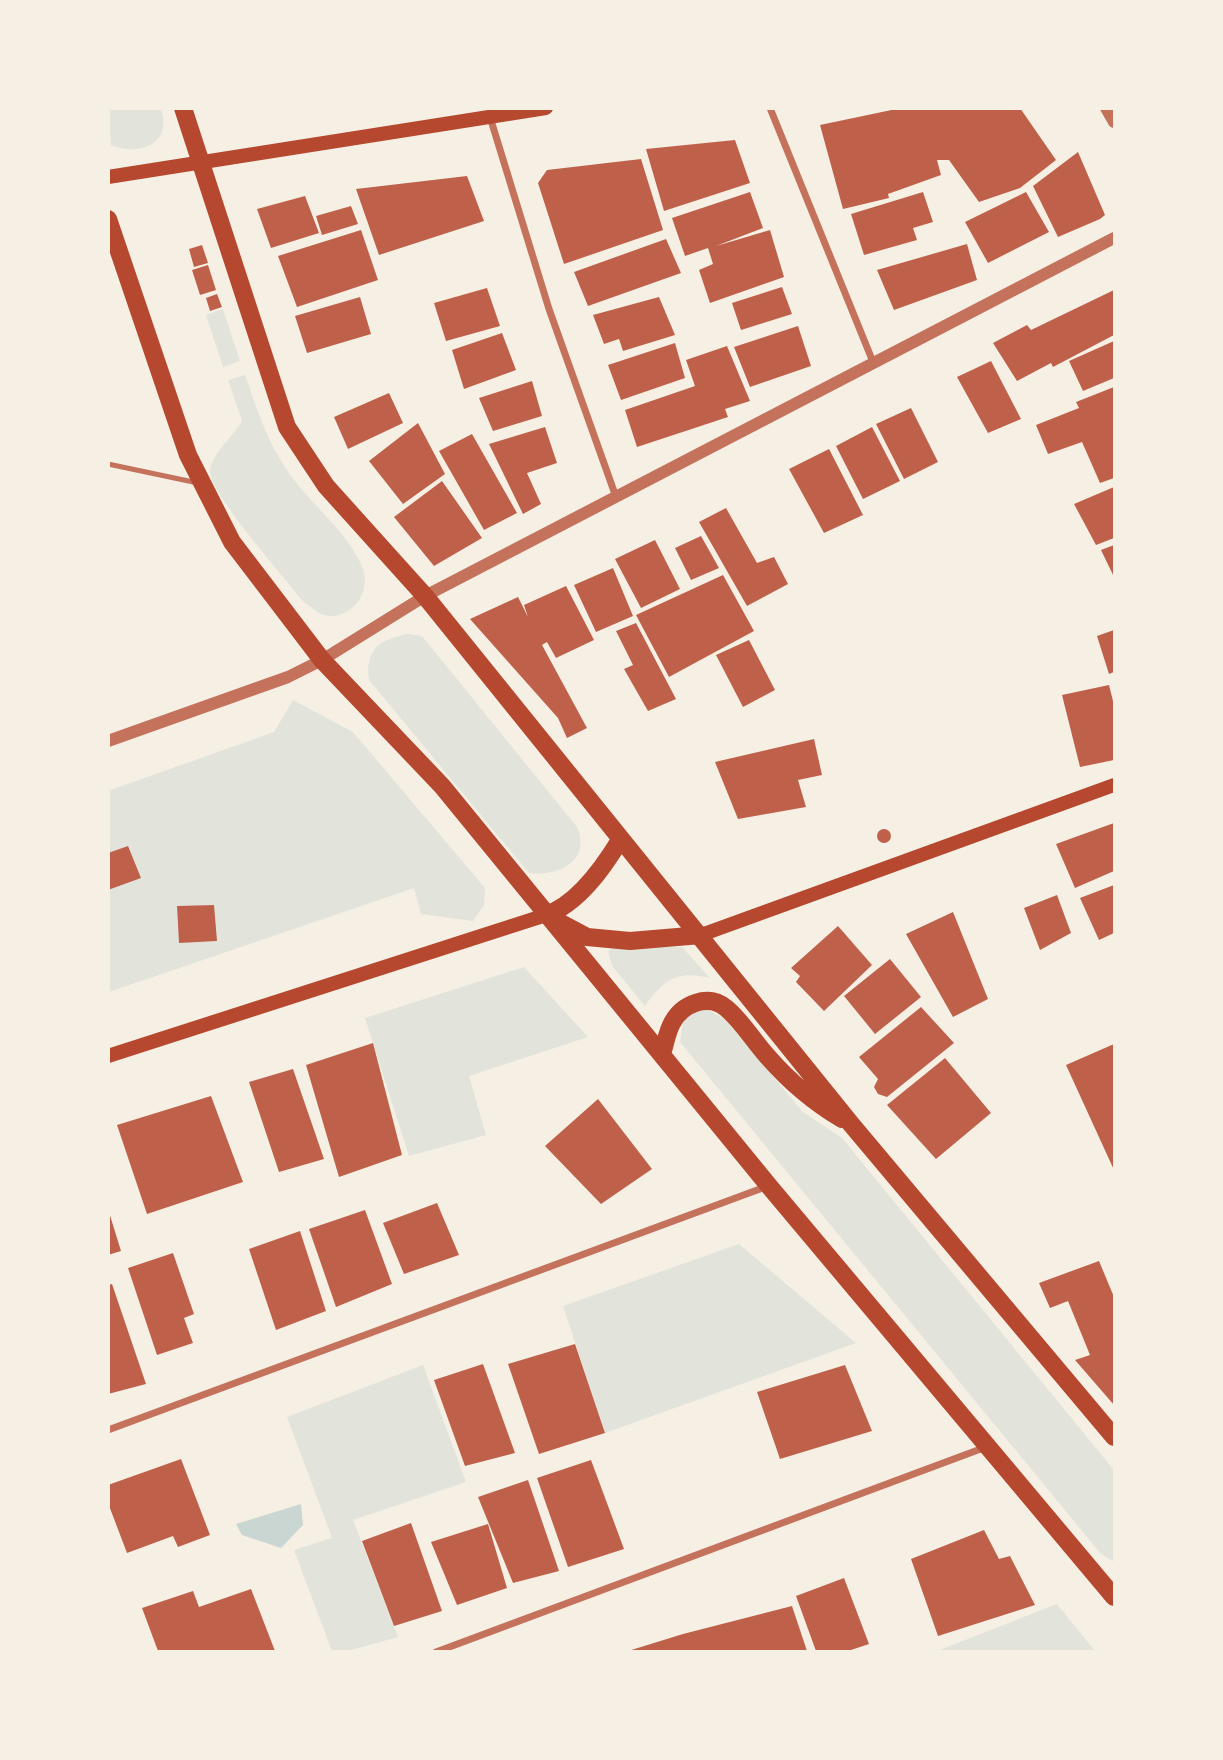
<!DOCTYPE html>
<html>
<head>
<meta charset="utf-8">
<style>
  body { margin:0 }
  #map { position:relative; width:1223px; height:1760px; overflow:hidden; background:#f6efe4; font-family:"Times New Roman",serif }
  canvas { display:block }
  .frame { position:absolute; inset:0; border:110px solid #f6efe4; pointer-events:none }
</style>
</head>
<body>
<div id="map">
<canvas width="1223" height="1760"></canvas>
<div class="frame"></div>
</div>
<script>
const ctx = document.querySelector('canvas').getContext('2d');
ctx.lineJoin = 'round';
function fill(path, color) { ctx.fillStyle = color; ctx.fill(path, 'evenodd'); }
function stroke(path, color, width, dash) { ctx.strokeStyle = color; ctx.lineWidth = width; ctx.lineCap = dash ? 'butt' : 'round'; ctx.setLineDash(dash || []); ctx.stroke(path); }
fill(new Path2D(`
  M108,109H161C173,144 139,157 111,145Z
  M223,309L240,361L223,367L206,315Z
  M245,375C256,406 265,436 283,464C304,499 342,525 360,562C372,585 360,611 335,616C321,618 312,608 302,600C285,578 210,494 210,471C211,454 234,436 242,421L228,380Z
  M408,634L422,636L577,827C592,861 557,877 529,873L369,680C365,649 380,639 408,634Z
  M293,700L353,732L485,888L484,905L473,921L421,914L414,888L109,992L108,791L274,732Z
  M614,947H682L710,978C677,970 664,979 645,1006L612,966L608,951Z
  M524,967L588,1037L469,1076L486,1135L409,1156L365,1018Z
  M697,1009L708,1010L725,1019L803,1112L842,1138L1114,1470V1562L1101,1554L680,1042L683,1022Z
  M739,1244L856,1343L605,1433L563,1306Z
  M423,1365L466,1482L353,1520L398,1637L348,1651H332L294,1550L332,1538L287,1417Z
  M1057,1604L1095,1651H937Z`), '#e2e4dc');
fill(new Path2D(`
  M301,1504L303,1525L281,1548L242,1535L236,1524Z`), '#c9d6d2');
fill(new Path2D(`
  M901,108H1020L1056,160L1020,188L979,202L949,160H937L941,175L888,194L889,198L843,209L820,125Z
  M735,140L750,183L664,211L646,149Z
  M1078,152L1105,215L1100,219L1058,237L1033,186Z
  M641,159L663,230L564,264L538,183L547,170Z
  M467,176L484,221L379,255L356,189Z
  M750,192L763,228L716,246L770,230L784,277L710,303L699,270L713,264L708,248L685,256L672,218Z
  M923,192L933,222L913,228L917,240L864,255L851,214Z
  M1026,192L1049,232L988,263L965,222Z
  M305,196L319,233L271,248L257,209Z
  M351,206L358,224L322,235L316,216Z
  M361,230L378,280L297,307L278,256Z
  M666,239L681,273L588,306L574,272Z
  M967,244L977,280L894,310L877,270Z
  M202,245L208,263L194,267L189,249Z
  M208,265L216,290L200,295L192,270Z
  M782,287L792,314L741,330L732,303Z
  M487,288L500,326L446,341L434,303Z
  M1114,290V335L1053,367L1051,363L1017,381L993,343L1027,325L1031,330Z
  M217,294L222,307L210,311L206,298Z
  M360,297L371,334L307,353L295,316Z
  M659,297L675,335L623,351L619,339L604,344L593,315Z
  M798,326L811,366L750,387L734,347Z
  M502,333L516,370L464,389L452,350Z
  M1114,341V378L1083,391L1069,361Z
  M675,343L685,378L621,400L608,365Z
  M727,346L750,401L725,409L728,417L637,447L625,410L695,386L686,360Z
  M991,361L1021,419L988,433L957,377Z
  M532,381L542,416L493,431L479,398Z
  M1114,387V478L1100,483L1082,442L1048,454L1036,425L1079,408L1076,402Z
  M389,393L403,423L348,449L334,417Z
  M911,408L938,462L904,479L876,424Z
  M418,423L445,474L403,504L369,461Z
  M545,427L557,463L527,473L541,504L523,514L489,444Z
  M872,427L900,481L863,499L836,446Z
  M472,434L517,513L484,530L439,451Z
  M829,449L863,515L824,533L789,469Z
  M442,481L482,538L434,566L394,517Z
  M1114,487V538L1096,545L1074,504Z
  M726,508L757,563L774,557L788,584L747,606L699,522Z
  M701,536L719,568L691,580L675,548Z
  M655,540L680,589L641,608L615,559Z
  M1114,545V577L1101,550Z
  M613,568L633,616L596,632L574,585Z
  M723,575L754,631L669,677L636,615Z
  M566,586L594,640L556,658L547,642L542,645L587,728L567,738L558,718L470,619L518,597L528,617L524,605Z
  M636,623L676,699L648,711L624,669L633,665L616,631Z
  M1114,630V672L1109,674L1097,636Z
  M749,640L775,690L743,707L716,655Z
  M1109,685L1114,705V760L1080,767L1062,695Z
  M814,739L822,775L798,780L806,807L738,819L715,762Z
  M1114,823V871L1075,888L1056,844Z
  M877 836a7 7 0 1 1 14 0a7 7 0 1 1-14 0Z
  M128,846L141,878L108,890V853Z
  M1114,885V933L1099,940L1080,898Z
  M1057,895L1071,933L1040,950L1024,908Z
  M214,905L217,941L179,943L177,906Z
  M953,912L988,999L953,1017L906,934Z
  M838,926L872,965L824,1011L796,982L800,976L791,968Z
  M890,959L921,997L875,1034L844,996Z
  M921,1007L954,1043L887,1097L878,1094L874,1087L878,1079L859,1057Z
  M373,1043L402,1155L339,1177L306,1065Z
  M1114,1044V1170L1066,1065Z
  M945,1058L991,1113L936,1159L887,1105Z
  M293,1069L324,1159L279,1172L249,1082Z
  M211,1096L243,1182L147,1214L117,1125Z
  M598,1099L652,1169L601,1204L545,1146Z
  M437,1203L459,1255L404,1274L383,1223Z
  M108,1209L121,1251L108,1255Z
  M365,1210L392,1284L336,1307L309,1229Z
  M300,1231L326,1311L276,1330L249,1249Z
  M173,1253L194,1314L184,1318L193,1343L157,1355L128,1268Z
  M1099,1261L1114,1297V1405L1075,1360L1090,1355L1068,1301L1050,1308L1039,1283Z
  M112,1284L146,1384L108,1394V1285Z
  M575,1344L605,1433L539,1454L508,1364Z
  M483,1364L515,1453L465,1466L434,1380Z
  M845,1365L872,1431L780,1459L757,1392Z
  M181,1459L210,1535L178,1547L173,1536L127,1553L108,1503V1485Z
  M591,1460L624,1549L568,1567L537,1478Z
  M528,1480L559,1571L513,1583L478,1497Z
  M411,1523L442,1611L394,1626L362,1541Z
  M488,1524L507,1588L457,1605L431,1542Z
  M984,1530L999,1559L1010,1556L1035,1605L938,1636L911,1559Z
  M844,1578L869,1644L848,1651H816L796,1596Z
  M251,1589L275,1651H158L142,1608L193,1591L199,1607Z
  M792,1606L807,1651H628L683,1634Z`), '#bf614a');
stroke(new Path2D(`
  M108,464L198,483`), '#c5725c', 5);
stroke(new Path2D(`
  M770,108L873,362
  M490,117L549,309L616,497
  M108,1430L768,1186
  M436,1652L986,1447`), '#c5725c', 7);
stroke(new Path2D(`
  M1106,108L1114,122
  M108,741L288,677L322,660L425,596L1114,238`), '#c5725c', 12);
stroke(new Path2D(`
  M108,177L546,108
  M701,935L1114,785
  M108,1056L546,915`), '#b5482f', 14);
stroke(new Path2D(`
  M183,108L287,427L326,486L425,596L851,1124L1114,1437
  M108,219L188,455L232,542L322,660L442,786L769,1186L1114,1597
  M546,915C578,904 603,868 620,840
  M555,920L587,937L630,941L701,935
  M662,1054C665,1045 667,1032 672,1023C682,1004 708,993 726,1008C742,1021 754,1042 768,1057C789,1081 815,1103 842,1119`), '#b5482f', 18);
</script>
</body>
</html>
